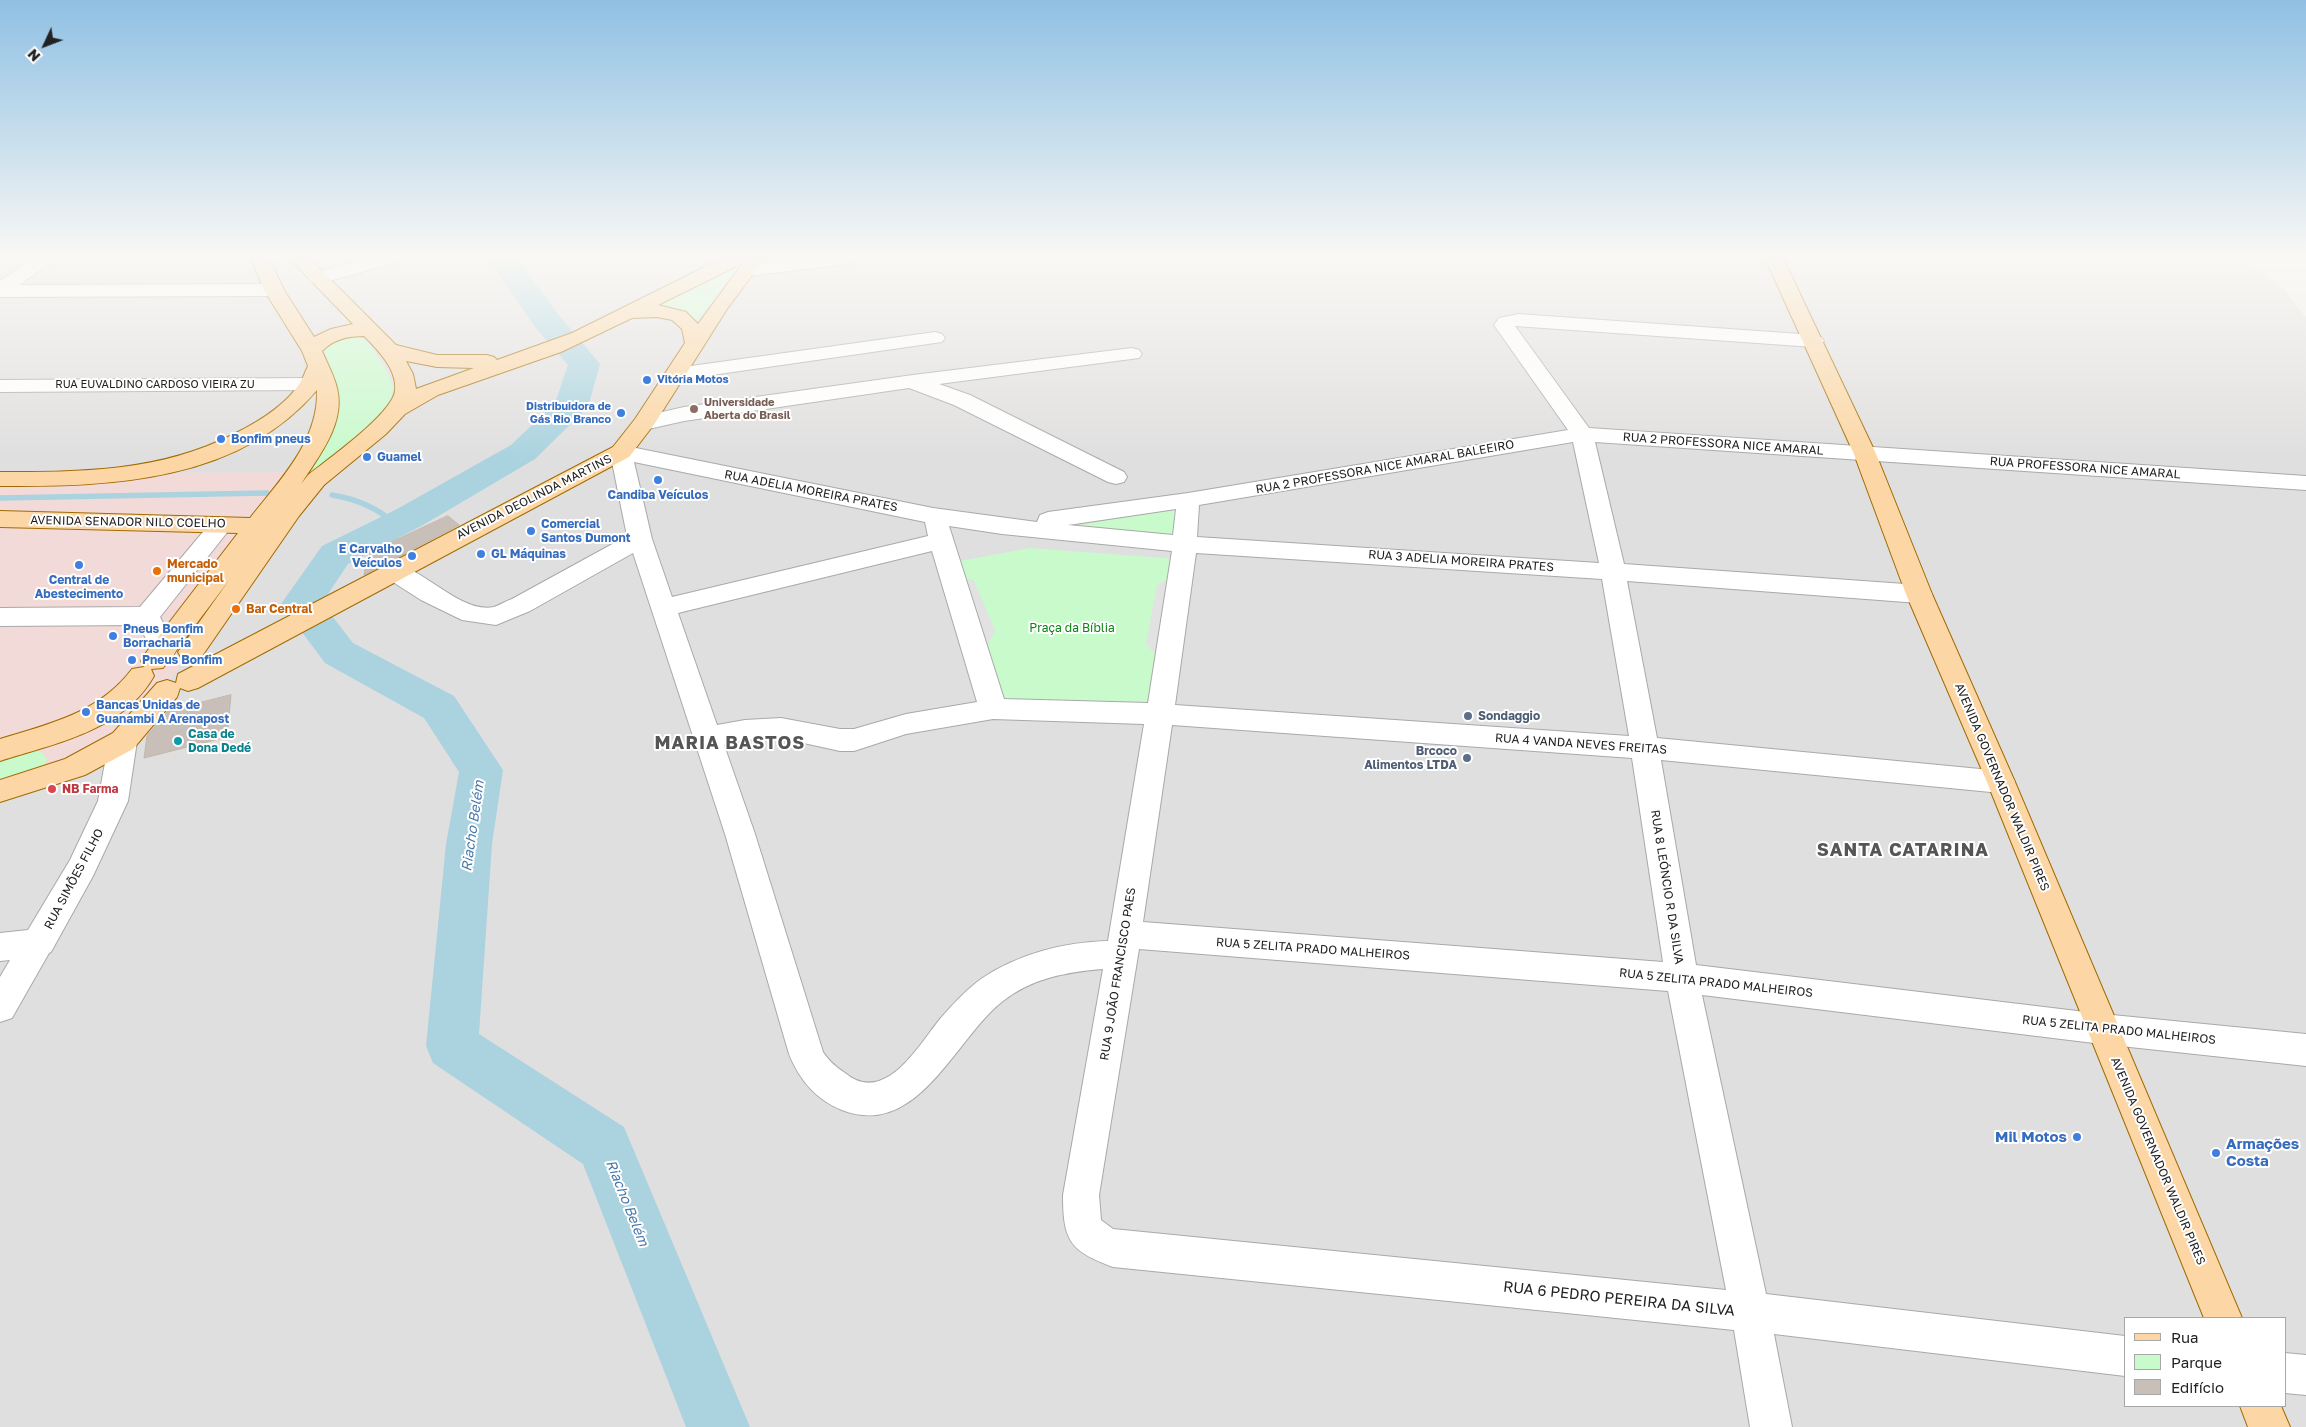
<!DOCTYPE html>
<html>
<head>
<meta charset="utf-8">
<style>
  body { margin:0 }
  #map { position:relative; width:2306px; height:1427px; overflow:hidden; background:#f2efe9; font-family:"Golos Text",sans-serif }
  canvas { display:block }
  .legend { position:absolute; left:2124px; top:1317px; width:162px; height:90px; box-sizing:border-box; background:#fff; border:1px solid #a7a7a7; margin:0; padding:6px 9px; list-style:none; font-size:15px; color:#222 }
  .legend li { display:flex; align-items:center; gap:10px; height:25px }
  .legend b { width:25px; border:1px solid #a7a7a7 }
  .north { position:absolute; left:20px; top:20px; width:50px; height:50px; -webkit-text-stroke:4px #fff; paint-order:stroke; rotate:227deg; font-size:14px; font-weight:700; line-height:20px; text-align:center; color:#222 }
  .north::after { content:''; display:block; margin:auto; width:18px; height:22px; background:#222; clip-path:polygon(50% 0,100% 100%,50% 72%,0 100%) }
</style>
</head>
<body>
<div id="map">
<canvas width="2306" height="1427"></canvas>
<ul class="legend">
<li><b style="height:6px;background:#fcd6a4"></b>Rua</li>
<li><b style="height:14px;background:#c8facc"></b>Parque</li>
<li><b style="height:14px;background:#c7bfb8"></b>Edifício</li>
</ul>
<div class="north">N</div>
</div>
<script>
const ctx = document.querySelector('canvas').getContext('2d');
ctx.lineJoin = 'round';
function fill(path, color) { ctx.fillStyle = color; ctx.fill(path, 'evenodd'); }
function stroke(path, color, width, dash) { ctx.strokeStyle = color; ctx.lineWidth = width; ctx.lineCap = dash ? 'butt' : 'round'; ctx.setLineDash(dash || []); ctx.stroke(path); }
function label(font, color, halo, rows, align = 'center') {
  ctx.font = font + ' "Golos Text",sans-serif'; ctx.lineWidth = 4; ctx.setLineDash([]); ctx.textBaseline = 'middle'; ctx.strokeStyle = halo; ctx.fillStyle = color; for (const [text, x, y, turn = 0] of rows) {
    ctx.save(); ctx.translate(x, y); ctx.rotate((+turn || 0) * Math.PI / 180); ctx.textAlign = isNaN(turn) ? turn : align; if (halo) ctx.strokeText(text, 0, 0); ctx.fillText(text, 0, 0); ctx.restore();
  }
}
fill(new Path2D(`
  M0,258H2243L2282,287L2306,317V1427H0ZM2125,1318H2285V1406H2125Z`), '#e0dfdf');
fill(new Path2D(`
  M316,472L179,668L136,724L0,795V474Z`), '#f2dad9');
fill(new Path2D(`
  M744,260L696,321L687,315L656,308Z
  M350,337L366,339L388,373L393,387L391,408L263,537L337,402L336,385L325,357L324,349L340,340Z
  M1197,506V541L1027,533Z
  M1030,548L1177,559L1151,710L1011,700L1000,695L954,562Z
  M30,751L41,752L47,759L43,770L0,787V761Z`), '#c8facc');
fill(new Path2D(`
  M957,576L974,580L995,631L985,649Z
  M1173,577L1159,658L1146,644L1157,585Z`), '#e2e2e2');
stroke(new Path2D(`
  M332,495C356,499 377,507 395,524
  M0,498L267,493`), '#aad3df', 5.5);
fill(new Path2D(`
  M488,258H517L557,313L600,364L588,407L535,459L423,525L348,564L322,603L353,643L454,696L503,770L492,844L479,1034L624,1127L750,1427H686L583,1164L433,1063L426,1046L446,844L459,772L424,718L325,663L281,604L322,546L397,509L511,445L555,403L568,365L535,327Z`), '#aad3df');
const building = new Path2D(`
  M448,516L459,525L364,575L368,553Z
  M231,695L227,737L144,758L147,736L168,711Z`);
fill(building, '#c7bfb8');
stroke(building, '#c4b6ab', 1);
const minor = new Path2D(`
  M35,258H57L19,285L274,284L281,286L284,290L281,294L274,296L0,297V281Z
  M369,258H400L398,262L318,284L311,282L308,278L311,274Z
  M798,258H855L853,262L846,264L748,276L741,274L739,270L741,266L748,264Z
  M1518,314L1814,335L1821,337L1824,341L1821,345L1814,347L1515,326L1589,428L2306,476V490L1595,442L1624,564L1919,585L1928,588L1932,594L1928,600L1919,603L1627,581L1657,738L2001,771L2011,774L2015,782L2011,790L2001,793L1661,760L1696,965L2102,1014L2306,1034V1066L2102,1044L1702,995L1766,1294L2125,1336V1376L1774,1334L1792,1427H1750L1734,1330L1113,1267C1070,1251 1063,1241 1063,1195L1103,969C1067,972 1032,978 1003,1001C955,1038 918,1140 842,1110C816,1100 799,1079 789,1054L725,834L633,553L530,611L496,625L462,620L421,600L385,577L382,571L385,565C415,557 458,615 494,607C500,605 506,601 512,599L627,536L610,452L613,447L621,445L933,508L1037,522L1040,515L1048,512L1188,493L1568,430L1494,325L1499,318ZM1573,442L1599,563L1197,537L1199,505ZM634,462L925,522L928,536L672,597L652,539ZM1176,509L1173,535L1068,525ZM949,526L1002,534L1172,551L1148,703L1004,699ZM932,551L977,702L906,714L854,729H840L781,718L745,720L717,725L678,613ZM1196,553L1602,579L1629,736L1175,705ZM993,719L1144,724L1108,941C1064,942 1018,954 981,979C966,990 952,1005 940,1019C918,1046 885,1106 845,1073C836,1067 829,1061 823,1052L755,834L724,745L745,740L781,738L840,751H854L906,734ZM1172,725L1632,758L1663,962L1143,922ZM1139,949L1668,991L1726,1290L1113,1229L1101,1220L1099,1195Z
  M935,332L942,334L945,338L942,342L677,380L670,378L667,374L670,370L677,368Z
  M1132,348L1139,350L1142,354L1139,358L939,384L970,395L1124,472L1127,477L1124,482L1116,484L1108,482L954,405L909,388L684,421L644,430L636,428L633,423L636,418L684,407L913,375Z
  M310,378L317,380L321,384L317,388L310,390L0,392V380Z
  M221,517L229,520L233,525L160,617L177,649L173,656L164,658L155,656L139,625L0,626V608L140,607L213,520Z
  M123,730L133,733L137,741L128,801L93,876L51,952L49,953L12,1018L0,1022V977L10,960L0,961V933L28,930L70,860L98,801L109,741L113,733Z
  M2285,1353L2306,1355V1395L2285,1393Z`);
const major = new Path2D(`
  M251,258H269L284,290L314,337L331,329L353,324L289,258H309L396,345L437,355H487L494,357L497,360L572,333L723,258H765L727,309L655,423L629,457L198,688L188,691L180,688L177,697L133,749L85,775L0,802V780L65,759L113,733L157,683L167,680L176,683L178,674L613,447L635,419L685,343L682,329L672,320L657,317L632,318L561,352L438,395L405,414L386,434L324,485L299,516L200,659L191,661L182,659L178,652L230,579L163,668L151,669L154,676C123,731 56,743 0,761V739C49,724 99,713 132,669L144,667L141,661L145,654L238,533L0,527V511L250,518C279,481 319,441 317,390C239,482 111,487 0,486V472C81,472 160,472 234,434C258,422 285,406 300,383C303,378 305,372 308,366L302,351L264,290ZM743,263L698,324L686,312L658,305ZM364,336C377,349 398,370 395,391C392,414 327,460 308,475L301,484C319,456 346,423 337,388C334,375 327,363 322,351C334,339 348,336 364,336ZM406,361L437,367L474,368L416,389L413,374Z
  M1765,258H1783L1876,454L1932,594L2015,782L2242,1318H2204L1987,782L1906,594L1854,454Z
  M2240,1406H2281L2290,1427H2248Z`);
stroke(minor, '#a9a9a9', 2);
stroke(major, '#a06b00', 2);
fill(minor, '#fff');
fill(major, '#fcd6a4');
const sky = ctx.createLinearGradient(0, 0, 0, 458);
sky.addColorStop(0, '#8fc0e4');
sky.addColorStop(0.56, '#f9f8f5');
sky.addColorStop(1, '#f9f8f500');
ctx.fillStyle = sky;
ctx.fillRect(0, 0, 2306, 458);
for (const [x, y, r, color] of [
  [647,380,5,"#3f7fe0"],
  [694,409,5,"#8d6e63"],
  [621,413,5,"#3f7fe0"],
  [221,439,5,"#3f7fe0"],
  [367,457,5,"#3f7fe0"],
  [658,480,5,"#3f7fe0"],
  [531,531,5,"#3f7fe0"],
  [481,554,5,"#3f7fe0"],
  [412,556,5,"#3f7fe0"],
  [79,565,5,"#3f7fe0"],
  [157,571,5,"#e8710a"],
  [236,609,5,"#e8710a"],
  [113,636,5,"#3f7fe0"],
  [132,660,5,"#3f7fe0"],
  [86,712,5,"#3f7fe0"],
  [1468,716,5,"#5c6f8a"],
  [178,741,5,"#0f9aa8"],
  [1467,758,5,"#5c6f8a"],
  [52,789,5,"#e0444e"],
  [2077,1137,5,"#3f7fe0"],
  [2216,1153,5,"#3f7fe0"]
]) { const dot = new Path2D(); dot.arc(x, y, r, 0, 2 * Math.PI); ctx.fillStyle = color; ctx.fill(dot); stroke(dot, '#fff', 2); }
label('bold 11px', '#366cbe', '#fff', [
  ["Vitória Motos",657,380],
  ["Distribuidora de",611,407,"right"],
  ["Gás Rio Branco",611,420,"right"]
], 'left');
label('11px', '#222', '#fff', [
  ["RUA EUVALDINO CARDOSO VIEIRA ZU",155,385]
]);
label('bold 11px', '#785e54', '#fff', [
  ["Universidade",704,403],
  ["Aberta do Brasil",704,416]
], 'left');
label('bold 12px', '#366cbe', '#fff', [
  ["Bonfim pneus",231,439],
  ["Guamel",377,457],
  ["Candiba Veículos",658,495,"center"],
  ["Comercial",541,524],
  ["Santos Dumont",541,538],
  ["E Carvalho",402,549,"right"],
  ["Veículos",402,563,"right"],
  ["GL Máquinas",491,554],
  ["Central de",79,580,"center"],
  ["Abestecimento",79,594,"center"],
  ["Pneus Bonfim",123,629],
  ["Borracharia",123,643],
  ["Pneus Bonfim",142,660],
  ["Bancas Unidas de",96,705],
  ["Guanambi A Arenapost",96,719]
], 'left');
label('12px', '#222', '#fff', [
  ["RUA 2 PROFESSORA NICE AMARAL",1723,444,4],
  ["RUA 2 PROFESSORA NICE AMARAL BALEEIRO",1385,467,-10],
  ["RUA PROFESSORA NICE AMARAL",2085,468,4],
  ["RUA ADELIA MOREIRA PRATES",811,491,11],
  ["AVENIDA DEOLINDA MARTINS",534,497,-27],
  ["AVENIDA SENADOR NILO COELHO",128,522,1],
  ["RUA 3 ADELIA MOREIRA PRATES",1461,561,4],
  ["RUA 4 VANDA NEVES FREITAS",1581,744,4],
  ["AVENIDA GOVERNADOR WALDIR PIRES",2002,787,67],
  ["RUA SIMÕES FILHO",74,879,-62],
  ["RUA 8 LEÓNCIO R DA SILVA",1667,887,81],
  ["RUA 5 ZELITA PRADO MALHEIROS",1313,949,4],
  ["RUA 9 JOÃO FRANCISCO PAES",1118,974,-81],
  ["RUA 5 ZELITA PRADO MALHEIROS",1716,983,6],
  ["RUA 5 ZELITA PRADO MALHEIROS",2119,1030,6],
  ["AVENIDA GOVERNADOR WALDIR PIRES",2158,1161,67]
]);
label('bold 12px', '#c56008', '#fff', [
  ["Mercado",167,564],
  ["municipal",167,578],
  ["Bar Central",246,609]
], 'left');
label('12px', '#0c8416', '#fff', [
  ["Praça da Bíblia",1072,628]
]);
label('bold 12px', '#4e5e75', '#fff', [
  ["Sondaggio",1478,716],
  ["Brcoco",1457,751,"right"],
  ["Alimentos LTDA",1457,765,"right"]
], 'left');
label('bold 12px', '#0d838f', '#fff', [
  ["Casa de",188,734],
  ["Dona Dedé",188,748]
], 'left');
label('bold 12px', '#be3a42', '#fff', [
  ["NB Farma",62,789]
], 'left');
label('italic 14px', '#4a7aab', '#fff', [
  ["Riacho Belém",473,826,-82],
  ["Riacho Belém",627,1203,68]
]);
label('bold 15px', '#366cbe', '#fff', [
  ["Mil Motos",2067,1137],
  ["Armações",2226,1144,"left"],
  ["Costa",2226,1161,"left"]
], 'right');
label('15px', '#222', '#fff', [
  ["RUA 6 PEDRO PEREIRA DA SILVA",1619,1299,6]
]);
ctx.letterSpacing = '1px';
label('bold 18px', '#555', '#fff', [
  ["MARIA BASTOS",730,743],
  ["SANTA CATARINA",1903,850]
]);
ctx.letterSpacing = '0px';
</script>
</body>
</html>
